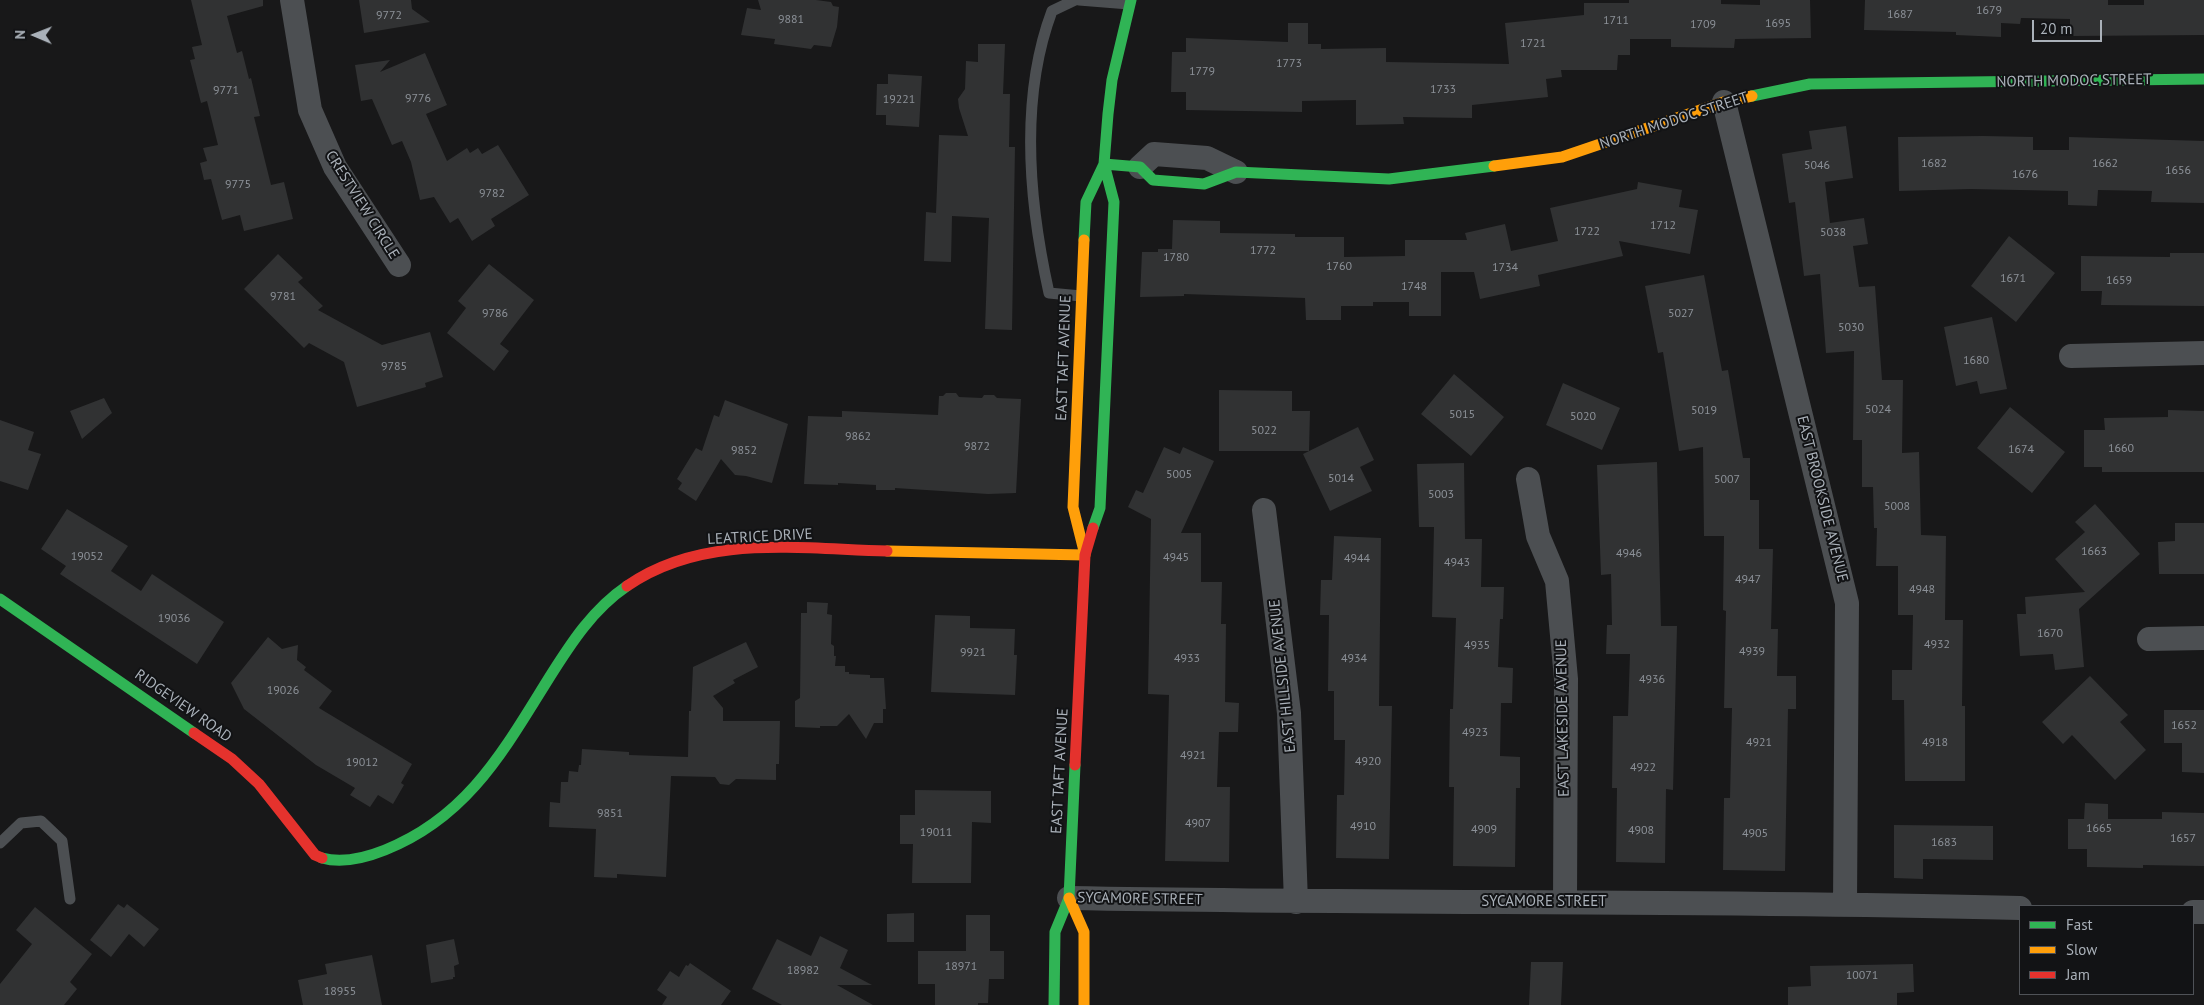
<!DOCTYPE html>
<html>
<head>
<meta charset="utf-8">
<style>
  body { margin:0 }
  #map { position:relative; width:2204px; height:1005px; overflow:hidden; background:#181819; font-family:"PT Sans",sans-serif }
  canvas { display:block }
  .legend { position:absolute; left:2019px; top:905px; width:175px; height:90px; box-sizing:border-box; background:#121315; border:1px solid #4f5257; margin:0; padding:6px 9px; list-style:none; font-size:15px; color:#aab1b9 }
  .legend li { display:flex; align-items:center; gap:10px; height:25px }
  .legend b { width:25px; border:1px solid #4f5257 }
  .north { position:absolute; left:10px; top:10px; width:50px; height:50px; -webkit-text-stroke:4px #121315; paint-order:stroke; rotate:271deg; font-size:14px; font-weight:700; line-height:20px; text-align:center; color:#aab1b9 }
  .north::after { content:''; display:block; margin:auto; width:18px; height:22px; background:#aab1b9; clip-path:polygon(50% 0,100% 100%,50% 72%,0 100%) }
  .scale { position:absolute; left:2032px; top:20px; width:70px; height:22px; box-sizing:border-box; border:2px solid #aab1b9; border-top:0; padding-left:6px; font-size:15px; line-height:18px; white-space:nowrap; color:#aab1b9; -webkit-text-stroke:4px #121315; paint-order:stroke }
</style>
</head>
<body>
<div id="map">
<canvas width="2204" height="1005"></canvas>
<ul class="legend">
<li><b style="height:6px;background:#30b455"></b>Fast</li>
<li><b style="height:6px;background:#ff9f0a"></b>Slow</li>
<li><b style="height:6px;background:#e5322d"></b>Jam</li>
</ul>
<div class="north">N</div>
<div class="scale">20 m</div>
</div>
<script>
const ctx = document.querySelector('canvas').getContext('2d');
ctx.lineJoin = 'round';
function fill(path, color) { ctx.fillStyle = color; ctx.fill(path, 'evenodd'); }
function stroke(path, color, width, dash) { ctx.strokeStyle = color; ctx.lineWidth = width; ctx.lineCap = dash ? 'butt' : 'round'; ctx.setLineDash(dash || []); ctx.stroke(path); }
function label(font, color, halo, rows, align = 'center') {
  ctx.font = font + ' "PT Sans",sans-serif'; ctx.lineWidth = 4; ctx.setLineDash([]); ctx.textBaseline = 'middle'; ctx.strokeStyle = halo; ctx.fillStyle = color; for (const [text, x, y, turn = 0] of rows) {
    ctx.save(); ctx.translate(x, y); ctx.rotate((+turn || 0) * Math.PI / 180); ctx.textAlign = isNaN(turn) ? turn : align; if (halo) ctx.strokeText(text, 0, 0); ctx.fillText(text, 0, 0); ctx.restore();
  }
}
fill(new Path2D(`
  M191,0H263V6L227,16L237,53L242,51L249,79L251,78L260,116L254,117L271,185L284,182L293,219L244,231L240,215L222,220L211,179L204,180L200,163L207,161L203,148L218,145L207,101L201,103L190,60L195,59L192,47L202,45Z
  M359,0H411L412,9L430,22L364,33Z
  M758,0H816L831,2L833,6L839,7L837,27L831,47L814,45L811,49L774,44L775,39L741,35L747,8L761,10Z
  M1629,0H1721V4L1760,5V0H1810L1811,38L1735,39L1734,48L1671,47V39H1630V55H1618L1617,70H1561L1562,77L1546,79L1548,97L1472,105V118L1403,117L1404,124L1356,125V100L1302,101V112L1186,110V92H1171L1172,52H1186V38L1288,42V23H1308V44H1321V49L1386,48V62L1509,64L1505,23L1584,15V3H1629Z
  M1865,0H2108V5H2144V0H2204V35L2070,36V19L2021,18L2020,24L2001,23V37L1956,35V32L1864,30Z
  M978,44H1005L1003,94H1010L1009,147H1015L1012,330L985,329L989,218L952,216L951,262L924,261L926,212L936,213L939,135L968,136L959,108L958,99L965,89L966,61L978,62Z
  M425,53L447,105L426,114L447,161L467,148L470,153L478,148L482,154L498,145L529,195L491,219L495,226L472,241L458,218L450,223L434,197L420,200L411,162L402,141L392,145L372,99L361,101L355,65L390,60L380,72Z
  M888,74L922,76L919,127L886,125V115H876L877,84H888Z
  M1846,126L1853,178L1825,182L1830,223L1864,218L1868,244L1853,246L1859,287L1875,286L1882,380H1903L1902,453L1919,452L1921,535L1946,536L1945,620H1963L1962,706H1965V781H1905L1904,700H1892V670H1912L1913,615H1898V566H1876L1877,528H1874L1873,487H1862V440H1853L1854,351L1826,353L1820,274L1804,276L1795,202L1789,203L1782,154L1812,149L1809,131Z
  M1983,136L2033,137V150H2069V137L2204,141V203L2151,202L2152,191L2098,190L2097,206L2068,205V191L1970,189L1899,191L1898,137Z
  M1638,182L1682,190L1679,207L1698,210L1690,254L1619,241L1623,256L1538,275L1540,286L1480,299L1474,272H1441V316H1409V302H1373V306H1341V320H1306L1305,298L1184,294V296L1140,297L1142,252H1158V249H1172L1173,220L1220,221V233L1295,234V237H1344V257L1405,256V240H1467L1465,233L1505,224L1511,251L1558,241L1550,208L1637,189Z
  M2009,236L2055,273L2016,322L1971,286Z
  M2170,253H2204V306L2101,305L2102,291H2081V256L2170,257Z
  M278,254L303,278L298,282L323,306L318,310L382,345L430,332L443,377L425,383L426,387L357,407L344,362L309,343L304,348L244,289Z
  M489,264L534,300L500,344L509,351L494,371L447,333L466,308L458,301Z
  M1704,275L1722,371L1728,370L1743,458H1750V500H1759V549H1773L1771,629H1778L1777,676H1796V709H1788L1785,871L1723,870L1724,798H1730L1732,708H1724L1726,611L1723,610L1724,536H1704L1703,447L1679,451L1663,352L1658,353L1645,286Z
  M1992,317L2007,389L1980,394L1977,381L1956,386L1944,327Z
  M1454,374L1504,417L1471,456L1421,414Z
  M1563,383L1620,408L1602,450L1546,425Z
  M1219,390L1292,391V411H1310L1309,451H1219Z
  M946,393H956L959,397L982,398L984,395H994L997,398L1021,399L1016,493L988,494L895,488V490H876V485L838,483V485L804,484L808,416L842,417V411L938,415L939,396H943Z
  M104,398L112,413L82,439L70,411Z
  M725,400L788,424L772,483L746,476L735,475L721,459L696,501L678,489L682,483L677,479L696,448L702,451L714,415L719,417Z
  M2010,407L2065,452L2032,493L1977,448Z
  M2168,410L2204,411V472H2102V467H2084V430H2105L2104,418L2168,417Z
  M0,420L34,432L28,450L41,454L28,490L0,481Z
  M1358,427L1374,460L1360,467L1372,491L1330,511L1303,454Z
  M1164,447L1180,454L1183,447L1214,461L1181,533H1201V582H1222L1221,624H1226L1225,702L1239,703L1238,732H1219L1217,787H1230L1229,862L1165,861L1169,695L1148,694L1151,519L1128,507L1136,490L1143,493Z
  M1657,462L1661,626H1677L1673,790L1666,789L1665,863L1616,862L1617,788H1612L1613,716H1628L1630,654H1606L1607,625H1612L1611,574L1601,575L1597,465Z
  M1464,463L1465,539H1482L1481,587H1504L1503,619H1500L1498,667L1513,668L1512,703H1501L1500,756L1520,757V788H1516L1515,867L1453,866L1454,787H1449L1450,709H1453L1456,618L1432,617L1434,527H1419L1417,464Z
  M2095,504L2140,554L2079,609L2084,667L2055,670L2053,654L2020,656L2017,614H2026L2025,597L2085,592L2055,559L2085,532L2075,522Z
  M67,509L128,546L111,571L141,591L152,574L224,622L197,664L60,574L66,566L41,549Z
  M2175,523H2204V574H2159L2158,542L2175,541Z
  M1334,536L1381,538L1379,706H1392L1389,859L1336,858L1337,795H1344L1345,740H1334V691H1328L1329,615H1320L1321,580H1332Z
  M807,602L828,603L827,614L832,615L831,644L834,646V656H836L835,666H845V672H849V674L870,675V678H884L886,709H883V723H874L866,739L849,714L837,726H820V728L795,727V701L800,698L801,613H807Z
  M935,615L970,616V628L1015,629L1014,655H1017L1015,695L931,692Z
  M268,637L282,649L298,645L297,660L306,667L304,670L332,691L319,708L412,764L401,783L404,785L393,804L378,795L370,807L350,795L355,788L316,765L244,709L231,683Z
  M746,642L758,667L733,680L735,683L713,696L723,708V721H780L779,764H776V780L736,779L729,785L720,784L715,777L671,776L666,877L617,874V878L594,877L596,829L549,827L550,802L560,803L561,782H568L569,771L578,772L579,765H581L582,749L629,752V755L688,757L689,711H691L693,667Z
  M2090,676L2128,715L2120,722L2146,750L2115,780L2072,735L2063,744L2042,722Z
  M2164,710H2204V773L2182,772V743H2164Z
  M915,790L991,791V823L972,822L971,883H912L913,844H900V815H915Z
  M2085,803L2108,804V819H2162V812L2204,813V866L2143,865V868L2087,867V849H2068V819H2084Z
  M1894,825L1993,826V860L1923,859V879L1894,878Z
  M118,904L124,908L127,904L159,929L144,947L129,934L111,957L90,940Z
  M35,907L92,954L70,982L77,989L64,1005H0V984L32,944L16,930Z
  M914,913V942H887V914Z
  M966,915H990V951H1004V979H989L988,1003H978V1005H935V984H918V951H966Z
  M820,936L848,950L840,968L872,985H837L873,1005H782L752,989L777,939L811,956Z
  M454,939L459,964L454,966L455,977H453V979L431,983L426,945Z
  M372,955L382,1005H303L298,980L327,974L325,964Z
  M1531,962H1563L1561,1005H1529Z
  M690,963L731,991L721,1005H662L667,997L657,990L670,971L679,977L686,965L688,966Z
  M1913,964L1914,992L1897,993V1005H1788V987L1811,986L1810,966Z`), '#313233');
stroke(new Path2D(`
  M1075,0L1052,11C1019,99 1029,203 1049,293L1081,296
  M1079,0L1129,4
  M0,843L21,823L41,821L62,841L70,899`), '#4c4f52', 11);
stroke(new Path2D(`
  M292,0L310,110L335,167L399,265
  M1724,102L1847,603L1845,904
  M1140,167L1154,154L1207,158L1236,172
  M2071,356L2204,353
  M1528,479L1538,536L1557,581L1566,679L1565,901
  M1264,510L1289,713L1296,902
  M2149,639L2204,638
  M1069,898C1386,904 1703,900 2020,908
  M2193,912H2204`), '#4c4f52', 24);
stroke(new Path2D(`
  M1752,96L1810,84L2204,79
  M1104,164L1140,167L1153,180L1204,184L1236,172L1389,179L1494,166
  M1084,240L1086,202L1104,164
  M1093,528L1100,508L1114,202L1104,164L1108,114L1112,80L1131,0
  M0,599L194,733
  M322,858C343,864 365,858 385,850C468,817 504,750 549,678C571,643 593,609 627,586
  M1054,1005L1055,932L1069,898L1075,765`), '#30b455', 11);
stroke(new Path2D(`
  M1494,166L1562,157L1724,102L1752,96
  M1084,240L1073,507L1085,555
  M887,551L1085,555
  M1069,898L1084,932V1005`), '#ff9f0a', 11);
stroke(new Path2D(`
  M627,586C703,533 800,549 887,551
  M194,733L232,759L259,784L315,855L322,858
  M1075,765L1085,555L1093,528`), '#e5322d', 11);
label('12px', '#8c9198', null, [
  ["1679",1989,11],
  ["1687",1900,15],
  ["9772",389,16],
  ["9881",791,20],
  ["1711",1616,21],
  ["1695",1778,24],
  ["1709",1703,25],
  ["1721",1533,44],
  ["1773",1289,64],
  ["1779",1202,72],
  ["1733",1443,90],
  ["9771",226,91],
  ["9776",418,99],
  ["19221",899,100],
  ["1682",1934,164],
  ["1662",2105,164],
  ["5046",1817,166],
  ["1656",2178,171],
  ["1676",2025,175],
  ["9775",238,185],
  ["9782",492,194],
  ["1712",1663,226],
  ["1722",1587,232],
  ["5038",1833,233],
  ["1772",1263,251],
  ["1780",1176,258],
  ["1760",1339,267],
  ["1734",1505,268],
  ["1671",2013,279],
  ["1659",2119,281],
  ["1748",1414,287],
  ["9781",283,297],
  ["9786",495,314],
  ["5027",1681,314],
  ["5030",1851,328],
  ["1680",1976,361],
  ["9785",394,367],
  ["5024",1878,410],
  ["5019",1704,411],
  ["5015",1462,415],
  ["5020",1583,417],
  ["5022",1264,431],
  ["9862",858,437],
  ["9872",977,447],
  ["1660",2121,449],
  ["1674",2021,450],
  ["9852",744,451],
  ["5005",1179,475],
  ["5014",1341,479],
  ["5007",1727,480],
  ["5003",1441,495],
  ["5008",1897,507],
  ["1663",2094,552],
  ["4946",1629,554],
  ["19052",87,557],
  ["4945",1176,558],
  ["4944",1357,559],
  ["4943",1457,563],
  ["4947",1748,580],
  ["4948",1922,590],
  ["19036",174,619],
  ["1670",2050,634],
  ["4932",1937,645],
  ["4935",1477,646],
  ["4939",1752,652],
  ["9921",973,653],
  ["4933",1187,659],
  ["4934",1354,659],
  ["4936",1652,680],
  ["19026",283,691],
  ["1652",2184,726],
  ["4923",1475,733],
  ["4921",1759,743],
  ["4918",1935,743],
  ["4921",1193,756],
  ["4920",1368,762],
  ["19012",362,763],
  ["4922",1643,768],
  ["9851",610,814],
  ["4907",1198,824],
  ["4910",1363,827],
  ["1665",2099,829],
  ["4909",1484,830],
  ["4908",1641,831],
  ["19011",936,833],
  ["4905",1755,834],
  ["1657",2183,839],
  ["1683",1944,843],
  ["18971",961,967],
  ["18982",803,971],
  ["10071",1862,976],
  ["18955",340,992]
]);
label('15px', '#aab1b9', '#121315', [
  ["NORTH MODOC STREET",2074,81,-1],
  ["NORTH MODOC STREET",1674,121,-18],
  ["CRESTVIEW CIRCLE",362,205,58],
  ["EAST TAFT AVENUE",1064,358,-88],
  ["EAST BROOKSIDE AVENUE",1822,499,76],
  ["LEATRICE DRIVE",760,537,-3],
  ["EAST HILLSIDE AVENUE",1283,676,-96],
  ["RIDGEVIEW ROAD",183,706,35],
  ["EAST LAKESIDE AVENUE",1563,718,-91],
  ["EAST TAFT AVENUE",1060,771,-87],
  ["SYCAMORE STREET",1140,899,1],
  ["SYCAMORE STREET",1544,902]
]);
</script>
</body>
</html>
